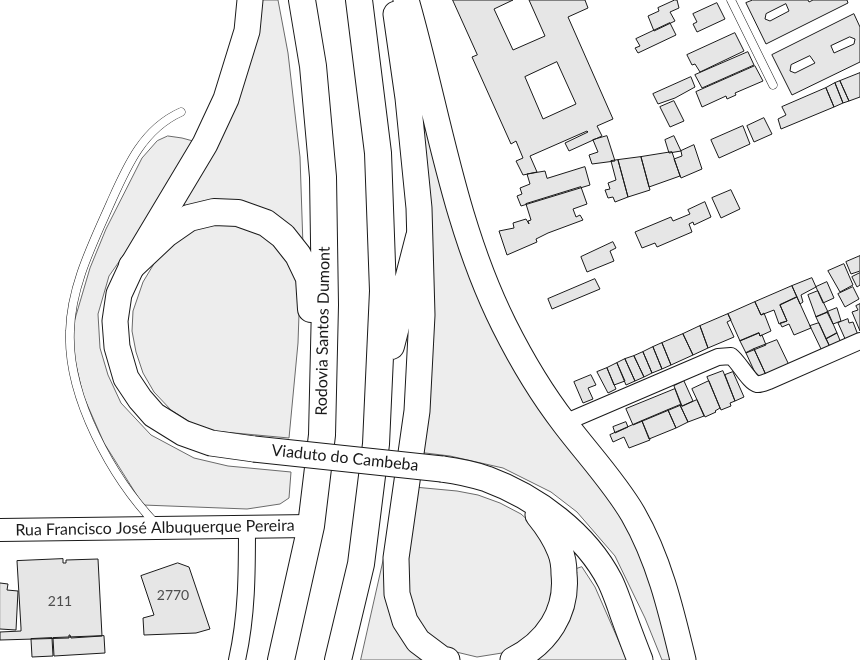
<!DOCTYPE html>
<html>
<head>
<meta charset="utf-8">
<style>
  body { margin:0 }
  canvas { display:block; background:#fff }
</style>
</head>
<body>
<canvas width="860" height="660"></canvas>
<script>
const ctx = document.querySelector('canvas').getContext('2d');
ctx.lineJoin = 'round';
function fill(path, color) { ctx.fillStyle = color; ctx.fill(path, 'evenodd'); }
function stroke(path, color, width, dash) { ctx.strokeStyle = color; ctx.lineWidth = width; ctx.lineCap = dash ? 'butt' : 'round'; ctx.setLineDash(dash || []); ctx.stroke(path); }
function label(font, color, halo, rows, align = 'center') {
  ctx.font = font + ' Lato,sans-serif'; ctx.lineWidth = 4; ctx.setLineDash([]); ctx.textBaseline = 'middle'; ctx.strokeStyle = halo; ctx.fillStyle = color; for (const [text, x, y, turn = 0] of rows) {
    ctx.save(); ctx.translate(x, y); ctx.rotate((+turn || 0) * Math.PI / 180); ctx.textAlign = isNaN(turn) ? turn : align; if (halo) ctx.strokeText(text, 0, 0); ctx.fillText(text, 0, 0); ctx.restore();
  }
}
const built = new Path2D(`
  M257,0H278L288,53L300,157L303,246L187,208L181,199Z
  M415,91L458,229L636,535L674,660H662L645,618L615,556L577,512L551,492L503,468L450,456L417,452Z
  M168,136L182,138L193,141L158,206L109,276L98,314L100,348L108,375L121,403L151,435L194,458L228,466L291,472L289,498L280,504L247,509L143,505L104,443L83,395L74,357L72,329L90,268L106,229L142,158L157,141Z
  M213,221L249,225L282,248L300,285L298,343L289,438L213,431L193,424L171,410L154,392L143,373L136,352L132,331L133,311L143,282L155,262L180,235Z
  M414,487L457,491L478,495L500,503L521,514L540,531L553,552L554,602L525,642L502,653L477,657L452,651L430,639L414,620L403,570Z
  M387,544L432,660H361Z
  M582,567L595,587L627,660H531L573,570Z`);
fill(built, '#ededed');
stroke(built, '#6a6a6a', 1);
const building = new Path2D(`
  M453,0H513L494,9L513,50L545,36L529,0H585L588,8L568,17L613,119L597,126L602,136L569,151L565,143L588,132L587,131L530,156L537,172L523,175L516,161L523,158L516,141L511,144L472,57L477,55ZM557,62L576,104L543,119L525,77Z
  M675,0H677L679,8L670,12L675,21L654,31L648,16L659,11L658,8Z
  M753,0H808L809,2L813,0H847L848,3L766,44L746,3ZM786,4L789,11L770,21L765,19L766,14Z
  M717,3L725,19L697,32L693,24L697,22L693,14Z
  M854,14L860,27V62L792,95L772,55ZM850,37L855,39L854,44L834,53L831,46ZM810,56L815,63L795,73L790,71L791,65Z
  M670,23L676,35L638,53L635,48L640,46L636,39Z
  M735,33L744,51L700,72L695,64L692,65L687,55Z
  M748,52L754,65L702,88L695,75Z
  M755,66L763,81L735,93L736,95L727,99L726,96L702,107L696,92Z
  M860,73V97L849,101L840,81Z
  M691,77L695,87L675,98L658,104L653,94Z
  M840,81L849,101L843,103L835,83Z
  M835,83L843,103L834,107L826,88Z
  M826,88L834,107L781,129L778,119L786,115L782,107Z
  M674,101L684,121L670,127L660,107Z
  M764,118L772,134L754,142L747,126Z
  M743,126L750,144L719,158L711,140Z
  M607,136L615,161L592,164L589,155L598,152L593,140Z
  M674,136L681,151L669,153L665,140Z
  M694,145L702,169L681,178L674,159L682,156L681,151Z
  M672,152L680,176L649,187L641,157Z
  M641,157L650,190L628,197L618,160Z
  M618,160L628,197L615,202L613,197L608,198L605,190L610,189L608,183L616,180L611,161Z
  M585,167L590,185L521,206L517,196L522,194L520,188L530,184L527,174L545,171L547,178Z
  M581,187L587,204L573,209L576,217L580,215L583,220L548,233L536,239L537,242L507,255L499,231L514,228L513,223L526,219L529,224L528,221L531,220L526,204Z
  M731,190L740,209L721,218L712,198Z
  M705,202L711,217L694,225L693,222L689,224L692,232L657,247L655,243L642,248L635,232L671,217L673,221L690,214L688,210Z
  M613,242L616,248L610,251L614,261L587,272L581,257Z
  M860,256V271L851,274L846,262Z
  M844,264L853,285L840,292L828,271Z
  M860,273V285L857,287L852,277Z
  M812,278L816,287L801,295L803,302L800,304L792,286Z
  M595,279L600,289L552,309L548,299Z
  M827,282L834,298L823,303L816,287Z
  M792,286L797,297L780,305L787,321L779,324L774,310L761,315L755,302Z
  M853,287L859,299L845,307L838,294Z
  M818,291L828,312L816,317L808,295Z
  M797,297L811,328L794,335L789,324L782,327L780,323L787,321L780,305Z
  M755,302L761,315L764,313L771,331L760,336L759,333L740,341L728,314Z
  M860,304V331L852,312L858,310L856,306Z
  M837,308L841,321L833,324L827,312Z
  M828,312L837,333L826,339L816,317Z
  M728,314L731,320L727,322L734,337L708,348L700,326Z
  M848,319L849,323L853,322L858,335L846,341L838,323Z
  M819,323L830,347L822,351L810,326Z
  M700,326L708,348L693,355L683,334Z
  M759,333L760,336L762,335L766,345L746,353L740,341Z
  M837,333L841,343L830,347L826,339Z
  M683,334L693,355L671,365L662,343Z
  M777,340L789,365L766,375L754,349Z
  M662,343L671,365L662,369L653,347Z
  M653,347L662,369L652,373L643,352Z
  M754,349L766,375L757,377L746,353Z
  M643,352L652,373L644,377L634,356Z
  M634,356L644,377L635,381L625,359Z
  M625,359L635,381L626,385L617,363Z
  M617,363L625,381L614,385L607,368Z
  M607,368L616,389L608,393L597,372Z
  M723,371L735,401L730,403L731,406L721,410L707,377Z
  M733,372L744,397L735,401L725,375Z
  M591,375L596,385L588,388L593,399L583,403L574,382Z
  M684,381L693,401L682,406L674,386Z
  M709,381L720,408L715,411L716,412L705,417L692,389Z
  M675,389L681,405L633,425L626,409Z
  M697,400L704,416L688,422L680,405L682,406Z
  M680,405L688,422L676,428L668,410Z
  M668,410L676,428L649,439L642,421Z
  M642,421L650,440L629,448L624,437L613,442L610,435Z
  M626,422L628,427L615,433L613,427Z
  M63,559V563H66V560L98,559L102,636L71,638L70,635H69V638L0,640V632L21,631V628L17,561Z
  M178,563L189,567L210,629L196,633L144,635L143,618L154,615L141,576Z
  M0,583L8,584L7,590L18,591L16,630L0,629Z
  M104,636L105,653L54,656L53,638Z
  M52,638L53,656L32,657L31,639Z`);
fill(building, '#e6e6e6');
stroke(building, '#1a1a1a', 1);
const service = new Path2D(`
  M731,0L773,85
  M156,524C112,478 67,397 70,331C71,286 93,243 111,202C127,166 143,129 181,112`);
const minor = new Path2D(`
  M564,423L718,357L731,356C738,361 750,383 757,384C760,385 766,382 769,381L860,341
  M237,660C247,616 247,572 247,527`);
const secondary = new Path2D(`
  M0,530L311,526`);
const primary = new Path2D(`
  M250,0L247,31L226,99L205,144L132,266L119,294L115,321L117,347L126,378L140,399L154,415L183,433L211,443L254,449
  M406,0C437,108 453,223 504,325C521,359 541,393 565,424C587,453 615,483 633,514C659,559 671,610 683,660
  M396,14L408,98L419,208L422,315L417,411L396,558L397,594L405,621L418,641L442,659L447,660
  M442,469C457,471 472,474 487,479C536,497 586,534 610,581C614,589 617,598 620,606C626,624 633,642 640,660
  M513,660C547,643 568,612 564,574C564,566 563,558 560,551C555,538 547,526 538,515`);
const trunk = new Path2D(`
  M132,266L166,234L189,218L214,212L238,213L266,223L283,236L298,255L309,278L311,309
  M391,346L419,237
  M281,660L311,526L322,435L325,305L323,177L313,66L302,0
  M338,660L361,564L376,444L383,291L378,153L359,0`);
stroke(service, '#1a1a1a', 9);
stroke(minor, '#1a1a1a', 18);
stroke(secondary, '#1a1a1a', 24);
stroke(primary, '#1a1a1a', 27);
stroke(trunk, '#1a1a1a', 28);
stroke(service, '#fff', 8);
stroke(minor, '#fff', 16);
stroke(secondary, '#fff', 22);
stroke(primary, '#fff', 25);
stroke(trunk, '#fff', 26);
const primaryBridge = new Path2D(`
  M254,449L442,469`);
stroke(primaryBridge, '#1a1a1a', 27, []);
stroke(primaryBridge, '#fff', 25);
label('14px', '#4d4d4d', null, [
  ["2770",173,595],
  ["211",60,601]
]);
label('16px', '#1a1a1a', '#fff', [
  ["Rodovia Santos Dumont",323,331,-89],
  ["Viaduto do Cambeba",345,458,6],
  ["Rua Francisco José Albuquerque Pereira",155,528,-1]
]);
</script>
</body>
</html>
